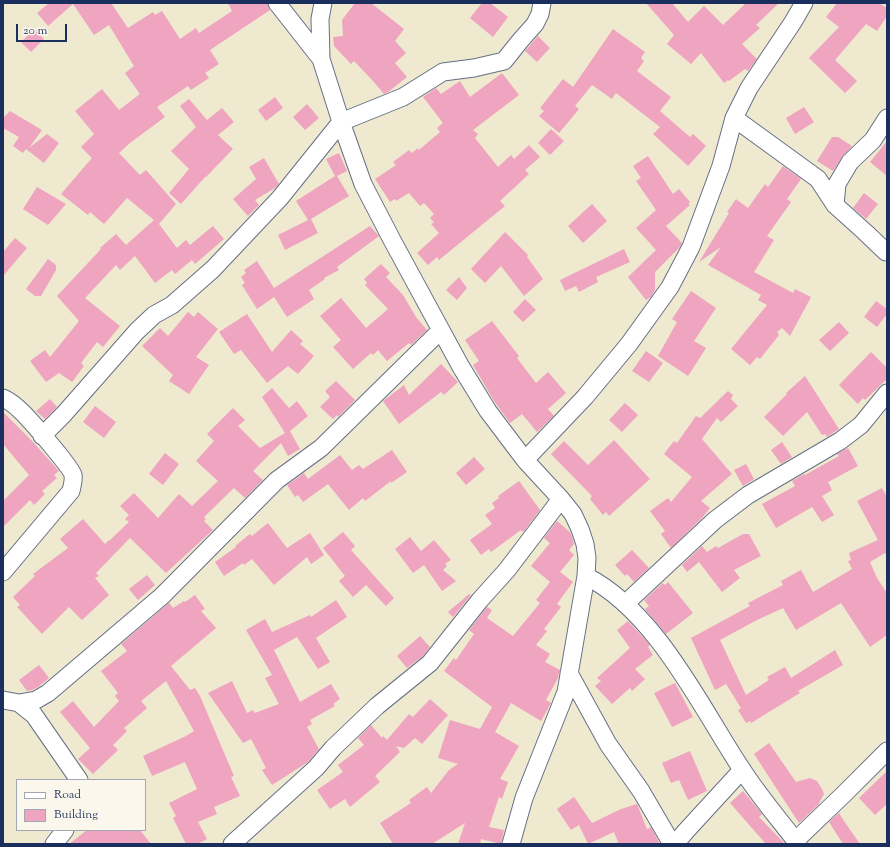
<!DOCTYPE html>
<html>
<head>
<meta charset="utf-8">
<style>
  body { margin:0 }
  #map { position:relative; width:890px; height:847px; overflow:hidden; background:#efe9d0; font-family:"Sorts Mill Goudy",serif }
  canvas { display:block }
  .frame { position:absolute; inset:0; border:4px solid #1b2f5e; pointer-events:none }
  .legend { position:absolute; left:16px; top:779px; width:130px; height:52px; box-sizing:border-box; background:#fbf7ec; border:1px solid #a1a7b3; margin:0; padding:5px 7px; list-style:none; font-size:12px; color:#1b2f5e }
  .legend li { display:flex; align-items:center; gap:8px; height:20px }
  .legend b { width:20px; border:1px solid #a1a7b3 }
  .scale { position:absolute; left:16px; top:24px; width:51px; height:18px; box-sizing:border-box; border:2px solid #1b2f5e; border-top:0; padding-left:5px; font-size:12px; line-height:14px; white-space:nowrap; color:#1b2f5e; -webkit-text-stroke:3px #fbf7ec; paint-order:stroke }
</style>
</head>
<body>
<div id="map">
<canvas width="890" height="847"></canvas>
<div class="frame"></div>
<ul class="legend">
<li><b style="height:5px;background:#fff"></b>Road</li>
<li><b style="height:11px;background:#efa4bf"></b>Building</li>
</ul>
<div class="scale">20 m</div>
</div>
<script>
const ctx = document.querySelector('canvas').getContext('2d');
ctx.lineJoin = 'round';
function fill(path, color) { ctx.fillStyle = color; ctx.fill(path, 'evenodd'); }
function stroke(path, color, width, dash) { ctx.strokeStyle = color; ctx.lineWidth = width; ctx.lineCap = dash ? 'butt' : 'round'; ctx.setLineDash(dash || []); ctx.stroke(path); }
fill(new Path2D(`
  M49,3H111L128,28L153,12L155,15L162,11L180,39L196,28L199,33L232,11L228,3H267L270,10L210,50L219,64L205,73L209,78L191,90L188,86L157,107L165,117L130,143L119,153L140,175L146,170L176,204L159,224L177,248L186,240L190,245L213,226L224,239L195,264L192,260L175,274L172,270L155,283L135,256L120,270L116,265L85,298L120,326L103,347L97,342L81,363L84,366L72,382L59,373L46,382L30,361L45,350L50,357L79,321L57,296L101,249L100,248L116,234L126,245L154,220L127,198L104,224L90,212L88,215L61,194L92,158L81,147L94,134L75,111L102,89L119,110L140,94L125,73L134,66L109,25L94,35L73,4L48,26L37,13Z
  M355,3H371L404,29L395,41L406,53L395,63L407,77L388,92L384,94L373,81L354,61L351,64L334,46L333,37L343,36L342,20Z
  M482,3H490L508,17L493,37L470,18Z
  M646,3H672L688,22L704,6L723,25L746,3H779L756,25L760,28L742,44L757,59L748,71L745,69L729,81L728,80L724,83L701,53L691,64L667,44L674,35Z
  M837,3H879L887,8V16L877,31L866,24L835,60L857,81L845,93L809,58L839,27L826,17Z
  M34,29L44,39L31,52L21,42Z
  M613,29L645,52L641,58L644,61L637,71L671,97L660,111L690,137L693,134L706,146L688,166L653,134L660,127L616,93L612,99L592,85L575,106L579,109L559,133L539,116L544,111L540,108L563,79L573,87Z
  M538,36L550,48L537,62L525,51Z
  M502,73L519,95L473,130L478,134L475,138L498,167L511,155L514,159L529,145L540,157L525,170L529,174L500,201L505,206L439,260L437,257L428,265L417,253L439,233L431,224L434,222L430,218L434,214L424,203L420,206L409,193L396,201L395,199L390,202L375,179L396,165L393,162L409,150L412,153L418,148L419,150L440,132L437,128L443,123L423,97L436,88L441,94L460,81L470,97Z
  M275,97L283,108L266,121L258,110Z
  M189,99L207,120L222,108L234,122L218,135L233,149L206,177H205L181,204L169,193L189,169L171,151L196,127L180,106Z
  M307,104L319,118L305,130L293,117Z
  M804,107L814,122L795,134L786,118Z
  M10,111L42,130L29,148L47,134L59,143L44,163L26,149L23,153L13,146L19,137L3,128V118Z
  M551,129L564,141L550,155L538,143Z
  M832,137H838L852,146L842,157L833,171L817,161Z
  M887,141V176L870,162Z
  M339,153L347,171L337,176L349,196L311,219L318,233L285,250L278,235L308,220L296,201L335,176L326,159Z
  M648,156L673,194L679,189L690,202L688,204L690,205L666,226L682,243L680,247L655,272V290L651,297L646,300L628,277L656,250L636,228L656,210L636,181L641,178L633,166Z
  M264,158L279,184L275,188L255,200L259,205L248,216L233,199L256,179L249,167Z
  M783,166L801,179L787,199L791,202L767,236L774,240L754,272L793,293L795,289L811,297L790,336L782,328L777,332L779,335L760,359L757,357L750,365L731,349L767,305L758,300L761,295L708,265L721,247L699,262L729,213L727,212L736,199L748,208L765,184L768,187Z
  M37,187L66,204L48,225L23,209Z
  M864,193L878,204L866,219L853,208Z
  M592,204L607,221L583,243L568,226Z
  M370,226L379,236L337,267L339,270L324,278L325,279L309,290L314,299L287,317L274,297L257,309L242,285L245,283L241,277L246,273L244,270L257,261L274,288Z
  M505,232L528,255L527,257L543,279L524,296L501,266L485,283L471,269Z
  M15,238L27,248L3,276V252Z
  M624,249L630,262L596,277L598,282L579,292L576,286L565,291L560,280Z
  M48,259L56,265V270L41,296H35L26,289Z
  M381,264L390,273L386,277L403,295L416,317L427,330L411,345L409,343L387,361L378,350L373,355L371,353L353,369L333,347L341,340L320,316L341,298L366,328L388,309L365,285L367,283L364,279Z
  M459,277L467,288L457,300L446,290Z
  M691,291L716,308L694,341L706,348L688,376L658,356L677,322L672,319Z
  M525,299L536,310L523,322L513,312Z
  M876,301L887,309V314L877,327L864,317Z
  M188,312L194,317L198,312L218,329L196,357L209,365L189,394L169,381L173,375L142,346L160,328L168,336Z
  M247,314L272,352L291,330L303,341L300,344L314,356L298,374L288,366L267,383L241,350L234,354L219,332Z
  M492,321L519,356L517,358L536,383L548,372L566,393L548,409L554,416L537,432L522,414L510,423L494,401L473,365L479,361L465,340Z
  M839,322L849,333L830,351L819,340Z
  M646,351L663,363L649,382L632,371Z
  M871,352L887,368V379L865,400L863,398L858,404L839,385Z
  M441,364L458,382L444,395L441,392L399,424L383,401L404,385L409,395Z
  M805,376L839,429L827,437L825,434L822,435L807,412L783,436L764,417L787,394L786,393Z
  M336,381L355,400L338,417L337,415L333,419L320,407L330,397L325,391Z
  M272,388L289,408L297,401L308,416L290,431L300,449L288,456L281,443L253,471L263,480L245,498L234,488L204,517L206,519L204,521L213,530L166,573L130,538L96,573L99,576L95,578L109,595L82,620L69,607L42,634L17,607L20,605L13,597L35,576L33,574L68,548L60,539L83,519L105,544L109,540V541L129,522L125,519L129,515L120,506L134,493L158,518L179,494L192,506L218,481L196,461L214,441L207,434L233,408L245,420L238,426L260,448L285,433L262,397Z
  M728,391L733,395L731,399L738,406L721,422L717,418L702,439L732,474L701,501L710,508L702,518L671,548L661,534L665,531L650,511L668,498L671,502L692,477L664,454L674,441L677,443L696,416L700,418Z
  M50,399L57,407L45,419L36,411Z
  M625,403L638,415L622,432L609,420Z
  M95,406L116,422L104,438L83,422Z
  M3,412L33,442L59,471L54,475L57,478L42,491L45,494L34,505L30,500L3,527V501L29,475L3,444Z
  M614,440L650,479L609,516L606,512L603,515L590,499L592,496L551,454L564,441L588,465Z
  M782,442L792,457L781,464L771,450Z
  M848,448L858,466L828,482L832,490L822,496L834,515L822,522L812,507L776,528L762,504L795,486L792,481L804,474L805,475L839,456L837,454Z
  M392,450L407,472L391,483V481L365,501L363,498L349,510L328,484L303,502L298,495L295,497L287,485L304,473L308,479L340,455L352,470L359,465L363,469Z
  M165,453L179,464L163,485L149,474Z
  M474,457L485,469L466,485L456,473Z
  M746,464L754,479L743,486L734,470Z
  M519,481L540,510L524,531L522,532L521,530L491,552L489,549L481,555L470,540L492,524L485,515L495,508L492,503L499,498L498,496Z
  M882,488L887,497V557L885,553L870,562L877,578L887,593V635L870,647L841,603L796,630L783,608L757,620L720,640L746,695L769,680L767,677L785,667L791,678L835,650L843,665L798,691L800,693L751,723L750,721L746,723L738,710L741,708L726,684L715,690L691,638L750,606L748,603L783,585L781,581L801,570L813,592L852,569L848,561L851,560L849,553L878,540L857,501Z
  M557,521L571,533L574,544L569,550L574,555L560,572L573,582L557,604L561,607L544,629L547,631L536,645L550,654L545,662L560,670L559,673L558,678L546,700L551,703L541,721L511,703L495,732L519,746L500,779L508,782L502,799L499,797L489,827L504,830L501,844L481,839L480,844H458L465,823L432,844H393L380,823L411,803L409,800L427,787L431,793L449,770L458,764L438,758L450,720L480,729L492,707L444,671L454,658L456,660L474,634L469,630L487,607L492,610L487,618L513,636L540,603L536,600L550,582L531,566L550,543L544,538Z
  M268,523L287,548L310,533L324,555L311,564L307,557L274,585L252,559L244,565L243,563L224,576L215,562L236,547L235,546L250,534L252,536Z
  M343,532L355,546L351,550L394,598L386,606L366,585L353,597L339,581L345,576L323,548Z
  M743,534H749L761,556L734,570L740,578L722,592L699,562L687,572L682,565L702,546L707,552L716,546L718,548Z
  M410,537L421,551L434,540L451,560L445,564L447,566L443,570L456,581L442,591L424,565L413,573L395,549Z
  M632,550L649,568L634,582L627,574L625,576L615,565Z
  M147,575L155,585L138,600L129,589Z
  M668,582L693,613L666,634L645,609L649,606L644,600L663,583L665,585Z
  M469,594L471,595L453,617L448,612Z
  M195,595L205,609L201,611L216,628L171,666L190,690L195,688L200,696L234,776L231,777L240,796L214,807L217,814L198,822L207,839L197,844H186L173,818L176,816L169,803L197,789L185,762L152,776L143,756L186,736L194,731L166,681L141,701L147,708L124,728L127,731L113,745L118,750L93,774L78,759L90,748L60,712L73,701L94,727L119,701L115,696L118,693L101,671L127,651L121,644L169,603L173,608L184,601L185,602Z
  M336,600L347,617L316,638L330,662L318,669L297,637L274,650L300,702L331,684L340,699L333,704L335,706L310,720L312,724L307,727L319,749L308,762L272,785L262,770L266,768L251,739L243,743L208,693L232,681L247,713L253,710L255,713L279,704L265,678L272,675L246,630L265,619L272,632L310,615L311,617Z
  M628,621L650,645L648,647L653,655L635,669L645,679L632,691L630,688L612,704L595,686L601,681L597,678L630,648L617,630Z
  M420,636L430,647L423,656L407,668L397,656Z
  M39,665L49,678L38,687L32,690L27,691L19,680Z
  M675,683L693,717L672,727L654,693Z
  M430,699L448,715L422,744L415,738L404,748L396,746L400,752L375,776L380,782L350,807L345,799L330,809L317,790L343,772L338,765L364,745L358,738L371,725L382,738L383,736L387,740L409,714L413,717Z
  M769,743L796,782L810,778L817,781L822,789L824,794L818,805L799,823L754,754Z
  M690,751L707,791L688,800L679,780L671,783L662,763Z
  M887,771V804L875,815L859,798Z
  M743,791L762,814L759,817L785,844H766L730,803Z
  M574,797L592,823L621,809L637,804L647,829L651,827L660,844H614L618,842L614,832L588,844L579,825L571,830L557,809Z
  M839,813L844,821L860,844H843L829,822Z
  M87,830H140L151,844H69Z`), '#efa4bf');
const street = new Path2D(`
  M277,3L321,59
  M323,3L320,19L321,59L341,122L363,184L392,240L461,367L488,411L525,460L561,499L573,514L580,529L585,544L587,558L586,576L566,692L524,798L511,844
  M734,118L818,179L835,205L865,232L886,252
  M835,205L837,184L850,162L873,140L887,118
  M3,398C10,401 17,407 23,413C31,421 71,467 73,475C74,481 72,486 71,491L3,572
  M42,436L64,414L137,331L154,315L172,305L213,269L280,198L341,122L403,97L443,72L474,68L504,61L520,41L535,24L540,14L542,3
  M525,460L585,397L629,344L670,287L691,247L721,166L734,118L749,88L793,22L804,3
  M586,576C656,612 699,704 741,768C758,795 779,819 798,844
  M626,603L715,520L748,495L840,441L861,425L887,393
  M569,673L608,744L641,791L672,844
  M3,700L19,703L34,715L79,780
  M19,703L36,700L48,693L162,596L277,480L321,448L441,330
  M795,841L844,794L887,751
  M54,844L65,830
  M232,844L316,768L333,748L377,706L430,663L480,600L507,570L561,499
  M675,844L686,831L742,770`);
stroke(street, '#657086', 19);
stroke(street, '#fff', 17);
</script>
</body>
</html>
